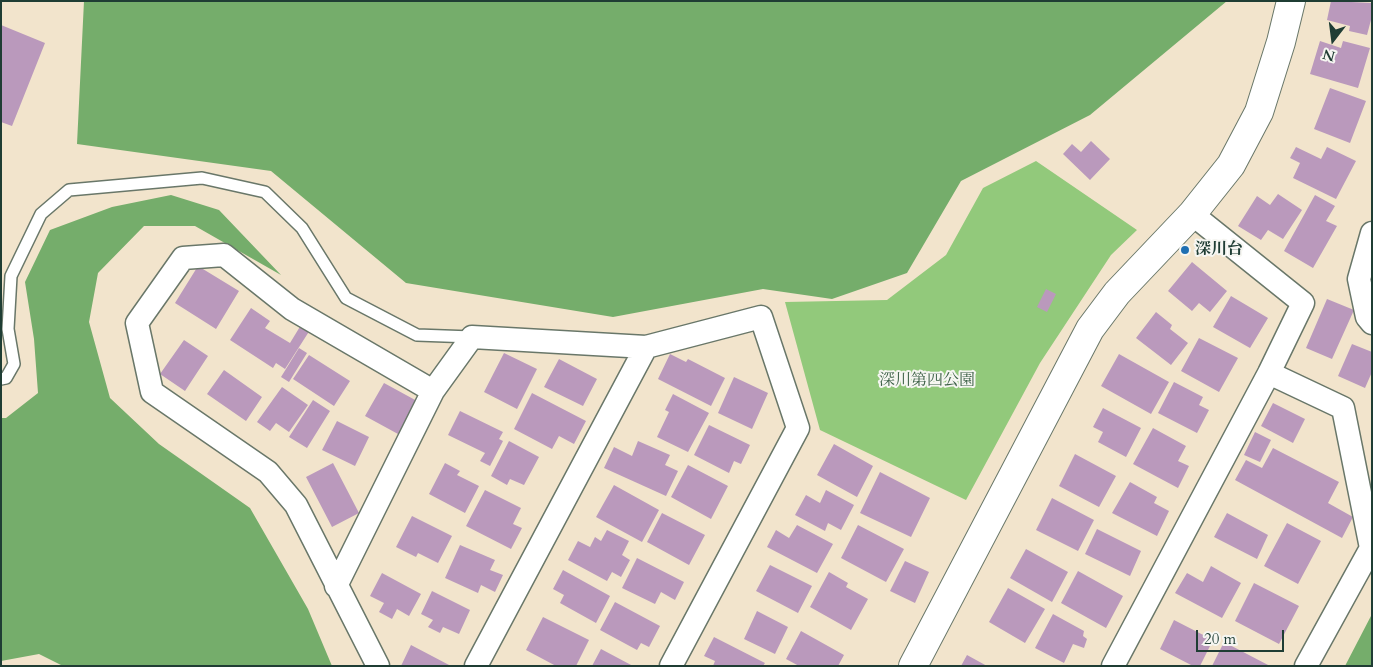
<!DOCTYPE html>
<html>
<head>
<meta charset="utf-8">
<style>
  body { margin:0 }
  #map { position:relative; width:1373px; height:667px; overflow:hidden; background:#f2e4cc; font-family:Cardo,serif }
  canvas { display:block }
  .frame { position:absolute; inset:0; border:2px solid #1f3d34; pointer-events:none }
  .north { position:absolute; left:1308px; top:15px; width:50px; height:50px; -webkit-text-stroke:4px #f6f6f2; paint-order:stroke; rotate:195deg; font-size:14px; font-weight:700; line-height:20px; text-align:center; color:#1f3d34 }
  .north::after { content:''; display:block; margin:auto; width:18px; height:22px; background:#1f3d34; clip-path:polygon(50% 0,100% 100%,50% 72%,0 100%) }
  .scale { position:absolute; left:1196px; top:630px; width:88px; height:22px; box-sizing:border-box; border:2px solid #1f3d34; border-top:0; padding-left:6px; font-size:15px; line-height:18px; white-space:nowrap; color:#1f3d34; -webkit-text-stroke:4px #f6f6f2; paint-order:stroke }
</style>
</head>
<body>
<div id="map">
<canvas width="1373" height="667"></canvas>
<div class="frame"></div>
<div class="north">N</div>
<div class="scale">20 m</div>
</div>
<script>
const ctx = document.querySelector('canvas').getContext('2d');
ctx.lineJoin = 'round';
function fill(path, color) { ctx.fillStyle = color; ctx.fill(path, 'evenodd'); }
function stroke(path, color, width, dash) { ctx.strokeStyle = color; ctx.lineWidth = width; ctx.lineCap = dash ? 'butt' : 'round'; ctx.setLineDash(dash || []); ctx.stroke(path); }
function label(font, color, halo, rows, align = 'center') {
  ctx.font = font + ' Cardo,"Noto Serif JP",serif'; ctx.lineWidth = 4; ctx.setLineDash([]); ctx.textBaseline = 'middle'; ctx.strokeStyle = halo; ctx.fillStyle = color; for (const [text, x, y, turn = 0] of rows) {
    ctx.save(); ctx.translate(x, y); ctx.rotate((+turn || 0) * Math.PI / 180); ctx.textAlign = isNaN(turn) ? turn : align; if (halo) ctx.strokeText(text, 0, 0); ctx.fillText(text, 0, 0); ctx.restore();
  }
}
fill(new Path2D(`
  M1036,161L1137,230L1111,255L1040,363L966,500L820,430L785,302L887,300L946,255L983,188Z`), '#92c97b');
fill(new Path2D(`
  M84,1H1227L1090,115L961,181L907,273L832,299L763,289L613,317L406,283L271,171L77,144Z
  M171,195L219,210L281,275L195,226H144L98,273L89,322L110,398L159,444L250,508L308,609L332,666H63L39,654L1,661V418H6L38,393L34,339L25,282L50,230L112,207Z
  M1372,614V666H1345Z`), '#75ad6b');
fill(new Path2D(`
  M1331,1L1372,3V16L1367,35L1349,31L1350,26L1327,20Z
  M1,25L45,43L12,126L1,122Z
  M1320,41L1341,48L1343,41L1370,48L1358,88L1310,74Z
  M1330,88L1366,101L1350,143L1314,129Z
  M1091,141L1110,159L1090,180L1063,154L1072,144L1081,152Z
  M1296,147L1321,159L1327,147L1356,161L1336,199L1293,178L1300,163L1290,158Z
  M1278,194L1302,210L1283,239L1268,230L1261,240L1238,226L1257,196L1270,205Z
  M1315,195L1335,206L1326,221L1337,226L1313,268L1284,251Z
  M1192,262L1227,291L1210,312L1199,303L1192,311L1168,291Z
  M198,266L239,291L216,329L175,303Z
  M1046,289L1056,294L1047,312L1037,307Z
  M1231,296L1268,318L1250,348L1213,327Z
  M1327,299L1354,310L1332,359L1306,348Z
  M251,308L270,321L265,328L290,343L301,325L310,330L285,369L276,363L273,368L230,340Z
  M1156,312L1172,325L1170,329L1188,343L1171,365L1136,338Z
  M1199,338L1238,358L1219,392L1181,371Z
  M184,340L208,356L185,391L160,374Z
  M1352,344L1372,352V372L1365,388L1338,376Z
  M299,348L307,353L289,382L281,377Z
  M504,353L537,369L517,409L484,392Z
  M670,354L686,362L688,359L725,378L711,406L658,379Z
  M1119,354L1169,382L1151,414L1101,386Z
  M309,355L350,381L334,406L293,379Z
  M559,359L597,379L583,406L544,387Z
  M224,370L262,397L246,421L207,394Z
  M734,377L768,393L752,429L718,413Z
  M1174,382L1203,397L1199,405L1209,410L1197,433L1158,413Z
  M384,383L417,401L398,434L365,416Z
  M282,387L308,405L289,432L276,423L270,431L257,422Z
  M532,393L586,421L574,444L559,436L552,449L514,429Z
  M673,394L709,413L688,452L657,437L669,412L665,410Z
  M313,400L330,411L307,448L289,437Z
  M1273,403L1305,419L1293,443L1261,426Z
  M1103,408L1141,428L1126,457L1098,442L1103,432L1093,427Z
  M460,411L503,432L499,439L503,441L490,466L480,461L485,453L448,435Z
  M337,421L369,437L355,466L322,450Z
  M709,425L750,445L741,464L734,461L729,473L694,455Z
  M1153,428L1186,446L1178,461L1189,466L1178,488L1133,464Z
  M1255,432L1271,440L1260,462L1244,455Z
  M509,441L539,457L524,485L510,479L507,485L491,476Z
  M638,441L670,455L665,465L678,471L666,496L604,468L614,447L632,456Z
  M834,444L873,466L857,497L817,475Z
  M1273,448L1339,482L1328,503L1353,517L1342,538L1235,480L1246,460L1262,468Z
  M1075,454L1116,476L1099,507L1059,486Z
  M333,463L359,513L332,527L306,477Z
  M445,463L460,471L457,475L479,486L465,513L429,494Z
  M688,465L728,486L711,519L671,497Z
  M880,472L930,498L911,537L860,513Z
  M1130,482L1157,497L1154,503L1169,511L1157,536L1112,513Z
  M614,485L659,510L642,542L596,517Z
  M485,490L521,508L513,524L522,528L511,549L466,526Z
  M826,490L854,505L841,530L828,523L825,531L795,515L806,495L820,503Z
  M1052,498L1094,520L1078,551L1036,530Z
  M662,513L705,535L689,565L647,542Z
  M1227,513L1268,535L1257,559L1214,537Z
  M412,516L452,536L438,563L418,553L416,557L396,547Z
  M1287,523L1321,541L1298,584L1264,566Z
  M797,525L833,544L817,573L767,547L776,530L789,538Z
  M858,525L904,549L886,582L841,558Z
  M1097,529L1141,551L1130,576L1085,554Z
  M607,530L629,541L622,555L630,560L621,577L612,572L607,581L568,560L578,541L590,547L595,537L601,541Z
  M460,545L495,560L490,570L503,575L495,592L481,585L478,593L445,578Z
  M1026,549L1068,572L1052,602L1010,578Z
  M637,558L684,582L675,600L661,592L655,604L622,588Z
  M905,561L929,572L915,603L890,591Z
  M770,565L812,586L798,613L756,591Z
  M1211,566L1241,583L1222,618L1175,593L1187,573L1203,582Z
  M563,570L610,596L596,623L560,603L564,595L553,589Z
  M1078,571L1123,596L1106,628L1061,603Z
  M829,572L848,583L846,587L868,599L851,630L810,607Z
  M382,573L421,594L409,616L397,609L392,619L379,612L384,603L370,596Z
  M1254,583L1299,606L1279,644L1235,621Z
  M1008,588L1045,609L1025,643L989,622Z
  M432,591L470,610L459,634L443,627L440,633L428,627L433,620L421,614Z
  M615,602L660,626L649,647L641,643L637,650L600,630Z
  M757,611L788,627L775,654L744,639Z
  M1053,614L1084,631L1083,636L1087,639L1084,648L1073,644L1064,663L1035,648Z
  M543,617L589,640L576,666H556L526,650Z
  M1174,620L1213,640L1200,666H1193L1160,649Z
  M801,631L844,655L838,666H799L786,659Z
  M714,637L765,663L763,666H713L715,661L704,656Z
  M1224,642L1270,666H1212Z
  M411,645L451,666H401Z
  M601,649L633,666H592Z
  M967,655L987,666H961Z`), '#ba99bc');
const service = new Path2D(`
  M1,379L6,378L14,364L8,329L11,276L41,214L69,190L202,178L265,192L302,228L346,298L417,335L472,337`);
const minor = new Path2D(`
  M1372,233L1359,279L1367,317L1372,323
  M1269,373L1343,408L1371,548L1306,666
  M336,586L433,391L472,337L646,347L761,317L798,428L671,666
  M378,666L296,505L268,472L152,392L137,323L183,258L224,255L292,309L433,391
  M476,666L646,347
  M1113,666L1269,373L1303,303L1192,214`);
const tertiary = new Path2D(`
  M913,666L1090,329L1117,293L1192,214L1231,165L1259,112L1281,42L1291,1`);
stroke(service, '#697769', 14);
stroke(minor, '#697769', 25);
stroke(tertiary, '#697769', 30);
stroke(service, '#fff', 11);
stroke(minor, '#fff', 22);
stroke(tertiary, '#fff', 28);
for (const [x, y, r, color] of [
  [1185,250,5,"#1f6fb2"]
]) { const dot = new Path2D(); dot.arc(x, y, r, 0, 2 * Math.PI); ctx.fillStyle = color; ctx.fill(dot); stroke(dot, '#f6f6f2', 2); }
label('bold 16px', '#1f3d34', '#f6f6f2', [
  ["深川台",1195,250]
], 'left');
label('16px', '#3c6046', '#f6f6f2', [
  ["深川第四公園",927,381]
]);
</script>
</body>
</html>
